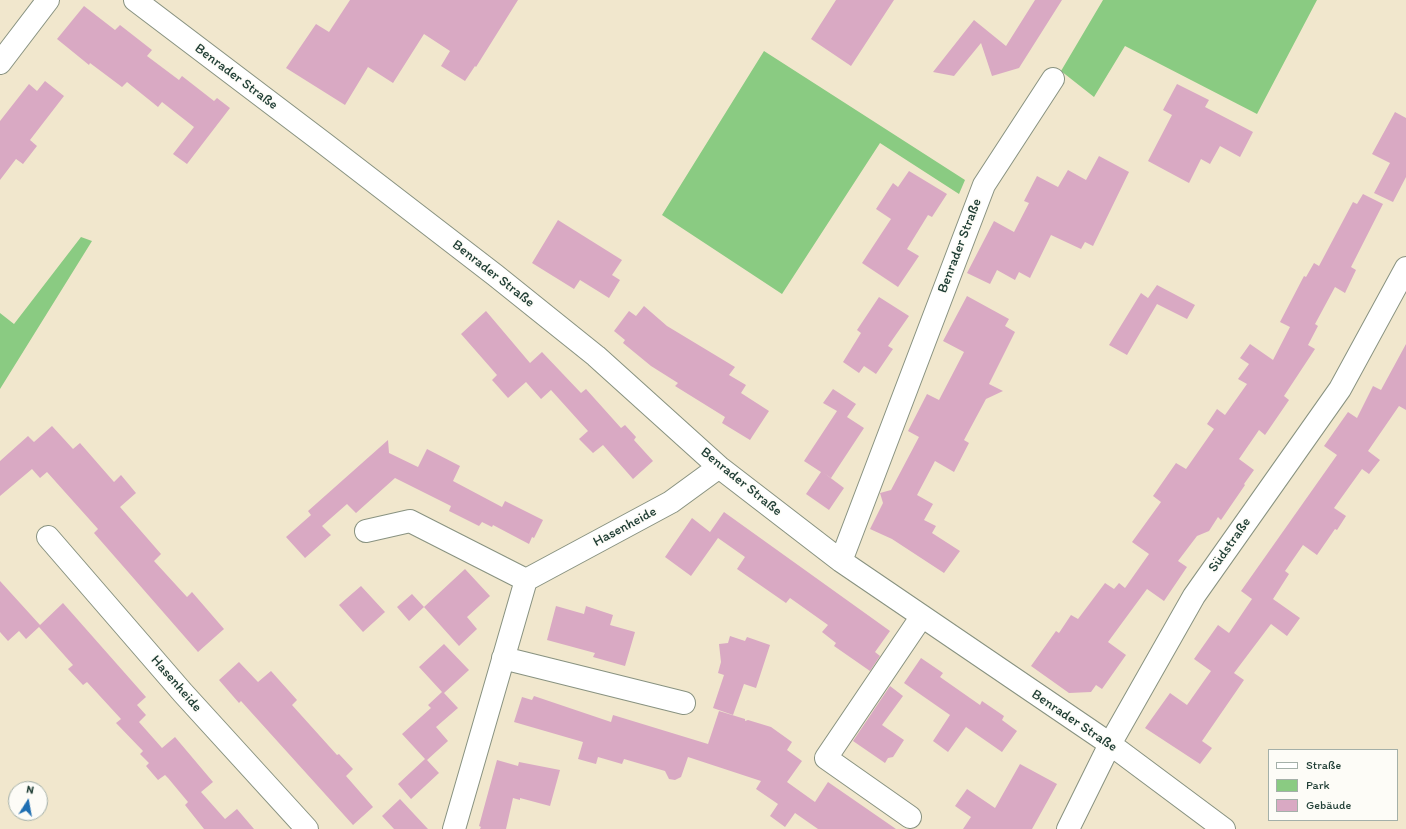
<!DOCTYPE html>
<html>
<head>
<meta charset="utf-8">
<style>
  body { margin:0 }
  #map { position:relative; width:1406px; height:829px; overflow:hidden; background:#f1e7cd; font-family:Itim,sans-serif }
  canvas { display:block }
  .legend { position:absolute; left:1268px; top:749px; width:130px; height:72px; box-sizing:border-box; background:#fdfcf7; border:1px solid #a4b0a9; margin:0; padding:5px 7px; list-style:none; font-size:12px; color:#1f3d34 }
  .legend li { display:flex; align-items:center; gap:8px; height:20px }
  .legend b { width:20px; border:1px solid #a4b0a9 }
  .north { position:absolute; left:8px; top:781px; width:40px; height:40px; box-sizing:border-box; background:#fdfcf7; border:1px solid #a4b0a9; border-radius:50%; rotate:11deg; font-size:11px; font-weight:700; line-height:16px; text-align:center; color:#1f3d34 }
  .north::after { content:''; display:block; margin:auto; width:14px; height:18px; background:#1f6fb2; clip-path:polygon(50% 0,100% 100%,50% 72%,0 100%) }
</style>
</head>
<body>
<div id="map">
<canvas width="1406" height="829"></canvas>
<ul class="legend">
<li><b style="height:5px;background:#fff"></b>Straße</li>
<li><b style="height:11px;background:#8acb82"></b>Park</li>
<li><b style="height:11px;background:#d9a9c3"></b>Gebäude</li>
</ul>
<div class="north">N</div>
</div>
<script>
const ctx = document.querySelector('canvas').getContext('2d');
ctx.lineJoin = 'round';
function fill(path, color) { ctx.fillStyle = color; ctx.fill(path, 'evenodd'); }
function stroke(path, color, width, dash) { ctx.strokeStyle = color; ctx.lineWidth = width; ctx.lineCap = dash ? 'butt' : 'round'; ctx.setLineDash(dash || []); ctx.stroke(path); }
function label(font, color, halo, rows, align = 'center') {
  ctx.font = font + ' Itim,sans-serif'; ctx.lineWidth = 3; ctx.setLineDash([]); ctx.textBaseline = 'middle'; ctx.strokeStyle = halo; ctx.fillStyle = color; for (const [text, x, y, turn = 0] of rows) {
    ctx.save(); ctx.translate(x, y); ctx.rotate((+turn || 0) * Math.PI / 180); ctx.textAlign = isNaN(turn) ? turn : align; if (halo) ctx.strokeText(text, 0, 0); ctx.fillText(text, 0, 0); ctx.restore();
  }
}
fill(new Path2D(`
  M1103,0H1317L1257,114L1125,46L1094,97L1061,71Z
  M764,51L965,180L959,194L880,143L782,294L662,215Z
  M81,237L92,241L0,389V313L14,324Z`), '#8acb82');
fill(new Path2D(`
  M350,0H518L476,67L475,66L465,81L441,66L450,51L424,34L393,83L368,67L345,105L286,68L316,24L329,32Z
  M836,0H894L851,66L811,39Z
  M1035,0H1062L1019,68L992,76L981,43L954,76L933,72L974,20L1006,46Z
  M84,6L115,30L120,25L152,50L147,56L179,80L182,76L214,101L217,98L230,108L187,164L173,154L194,127L162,102L158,107L127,82L122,87L90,63L89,65L57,39Z
  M45,81L64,96L30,140L37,146L23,164L16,159L0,180V121L29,84L37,91Z
  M1177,84L1209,100L1205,107L1253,132L1240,157L1220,146L1210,164L1201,159L1189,183L1148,161L1172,115L1163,110Z
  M1395,112L1406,118V177L1393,202L1374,193L1390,163L1372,154Z
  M1099,156L1129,172L1093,246L1085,242L1081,249L1051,235L1030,278L1019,272L1015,280L997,270L990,284L967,273L994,221L1014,232L1029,203L1024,201L1037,176L1058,187L1068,170L1086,180Z
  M909,171L947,194L932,217L928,215L907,249L919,256L898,287L862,263L891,219L876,209L893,183L898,187Z
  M1363,194L1383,204L1351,267L1356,270L1345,293L1335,287L1315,324L1318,326L1308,345L1315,349L1284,396L1289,400L1265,435L1259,430L1239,459L1254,470L1244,484L1245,485L1221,520L1218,517L1209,531L1197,536L1178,561L1187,567L1164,601L1147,589L1108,642L1126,655L1102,689L1096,685L1091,692L1069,693L1031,666L1056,631L1059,633L1071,615L1078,619L1105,583L1114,589L1119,583L1125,588L1149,554L1132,542L1161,502L1153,496L1176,463L1186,469L1214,429L1207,424L1217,409L1225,415L1247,384L1238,379L1249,364L1240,358L1250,344L1273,360L1290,327L1280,322L1304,276L1306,277L1314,263L1319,266L1353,202L1357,204Z
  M558,220L622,260L612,275L620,280L609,298L580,280L574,289L532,263Z
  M1157,285L1195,305L1187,319L1157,304L1127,355L1109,345L1141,293L1148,298Z
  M967,296L1009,319L1005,326L1015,332L989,384L1003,391L986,399L964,440L969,443L954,472L935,461L917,495L933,504L924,520L936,526L932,533L960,551L944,573L892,539L870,529L883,503L880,493L891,490L919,437L908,431L927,394L939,400L964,352L943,341Z
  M879,297L909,316L888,346L893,349L876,374L864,366L859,373L843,362L861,333L857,330Z
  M644,306L667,326L735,367L729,375L746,385L741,393L769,411L750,440L722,423L725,417L675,386L678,383L651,366L623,343L625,340L614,331L629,311L636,316Z
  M486,311L530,363L542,352L581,393L586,389L621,428L625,425L636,437L634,440L653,461L633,479L603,445L593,453L579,439L588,431L551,390L541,399L526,382L508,398L492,380L497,375L461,334Z
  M1406,344V410L1399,406L1368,451L1380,460L1369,474L1362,469L1334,508L1346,516L1337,530L1335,529L1317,555L1303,545L1285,571L1289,574L1273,599L1300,618L1287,636L1271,624L1234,673L1244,680L1202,741L1212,748L1200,764L1145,728L1170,693L1187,705L1211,671L1194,659L1218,625L1229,633L1252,599L1241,591L1337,455L1324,446L1348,412L1357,418L1373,386L1381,390Z
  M833,389L856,404L847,417L864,428L831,478L824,473L844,488L829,510L806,494L821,472L804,461L837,411L823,403Z
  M52,426L73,449L80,443L114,482L121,475L136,493L120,507L161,554L154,561L187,597L192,592L224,629L198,652L94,533L98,529L47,472L40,478L32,469L0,496V461L28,436L34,442Z
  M388,440L389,453L418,467L427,449L460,466L453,481L502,507L505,501L543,520L534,538L532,537L529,544L493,525L492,527L482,522L479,526L449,511L451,506L395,478L356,513L347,504L322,526L331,535L305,558L286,537L311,515L308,511Z
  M724,512L890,631L875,652L880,656L870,671L834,646L836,643L822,632L828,625L790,598L786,603L737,569L745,557L718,538L691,576L665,557L692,518L710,532Z
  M465,569L490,596L467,617L477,629L459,646L424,607L409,621L397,607L412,594L424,607Z
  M0,581L40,625L63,603L146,697L137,705L146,715L139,722L162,748L175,737L213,782L201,792L225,819L237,809L254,829H204L185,805L188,802L168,778L165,775L158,780L146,766L149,763L140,754L143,751L116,723L121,719L87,682L83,685L68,669L73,665L39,627L26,639L19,631L8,641L0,632Z
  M361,586L385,612L363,632L339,605Z
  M556,606L584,614L586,606L613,615L610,625L635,632L625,666L593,657L595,653L547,640Z
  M730,636L745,641L747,637L770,645L756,688L744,684L733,715L713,708L724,675L718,673L721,662L719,644L728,643Z
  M444,644L469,670L444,693L458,708L436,727L448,741L427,760L439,773L411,799L398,784L425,759L402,734L431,708L428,705L442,692L419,667Z
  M921,658L943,673L940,677L980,705L982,701L1004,716L1002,720L1017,731L1002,752L966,727L948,752L933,741L950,715L904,683Z
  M239,662L258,682L271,671L297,700L292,705L337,755L339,754L353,769L346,776L373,807L353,825L241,701L239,703L219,680Z
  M890,686L903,696L882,725L904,740L893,757L888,758L885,763L853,741Z
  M534,696L611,722L613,715L708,744L719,711L745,719V721L748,720L771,727L792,742L787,750L802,761L787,782L815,802L828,782L896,829H818L795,813L785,827L770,816L778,804L756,789L761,781L688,757L681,777L675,780L669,779L665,771L624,759L622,764L598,757L596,764L578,759L583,742L514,722L522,697L532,700Z
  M497,760L518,766L519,762L560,770L550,806L520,798V800L513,798L506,829H480L481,827L479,826Z
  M1020,764L1057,784L1032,829H963L971,817L955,806L967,789L995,808Z
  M400,799L428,829H394L382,816Z`), '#d9a9c3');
const street = new Path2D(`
  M135,0L325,144L495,275L596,356L719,467L841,561L1110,744L1224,829
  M0,63L48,0
  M366,531L410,521L526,580
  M48,537L183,693L307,829
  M841,561L984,185L1053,79
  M503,658L684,703
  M910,817L826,758L922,616
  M454,829L526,580L671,502L719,467
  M1068,829L1110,744L1194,596L1340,389L1406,268`);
stroke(street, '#889280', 24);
stroke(street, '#fff', 22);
label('14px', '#1f3d34', '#fdfcf7', [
  ["Benrader Straße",236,77,37],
  ["Benrader Straße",960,246,-69],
  ["Benrader Straße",493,274,38],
  ["Benrader Straße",741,482,39],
  ["Hasenheide",625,527,-28],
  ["Südstraße",1230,545,-55],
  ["Hasenheide",176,684,49],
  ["Benrader Straße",1074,721,34]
]);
</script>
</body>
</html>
